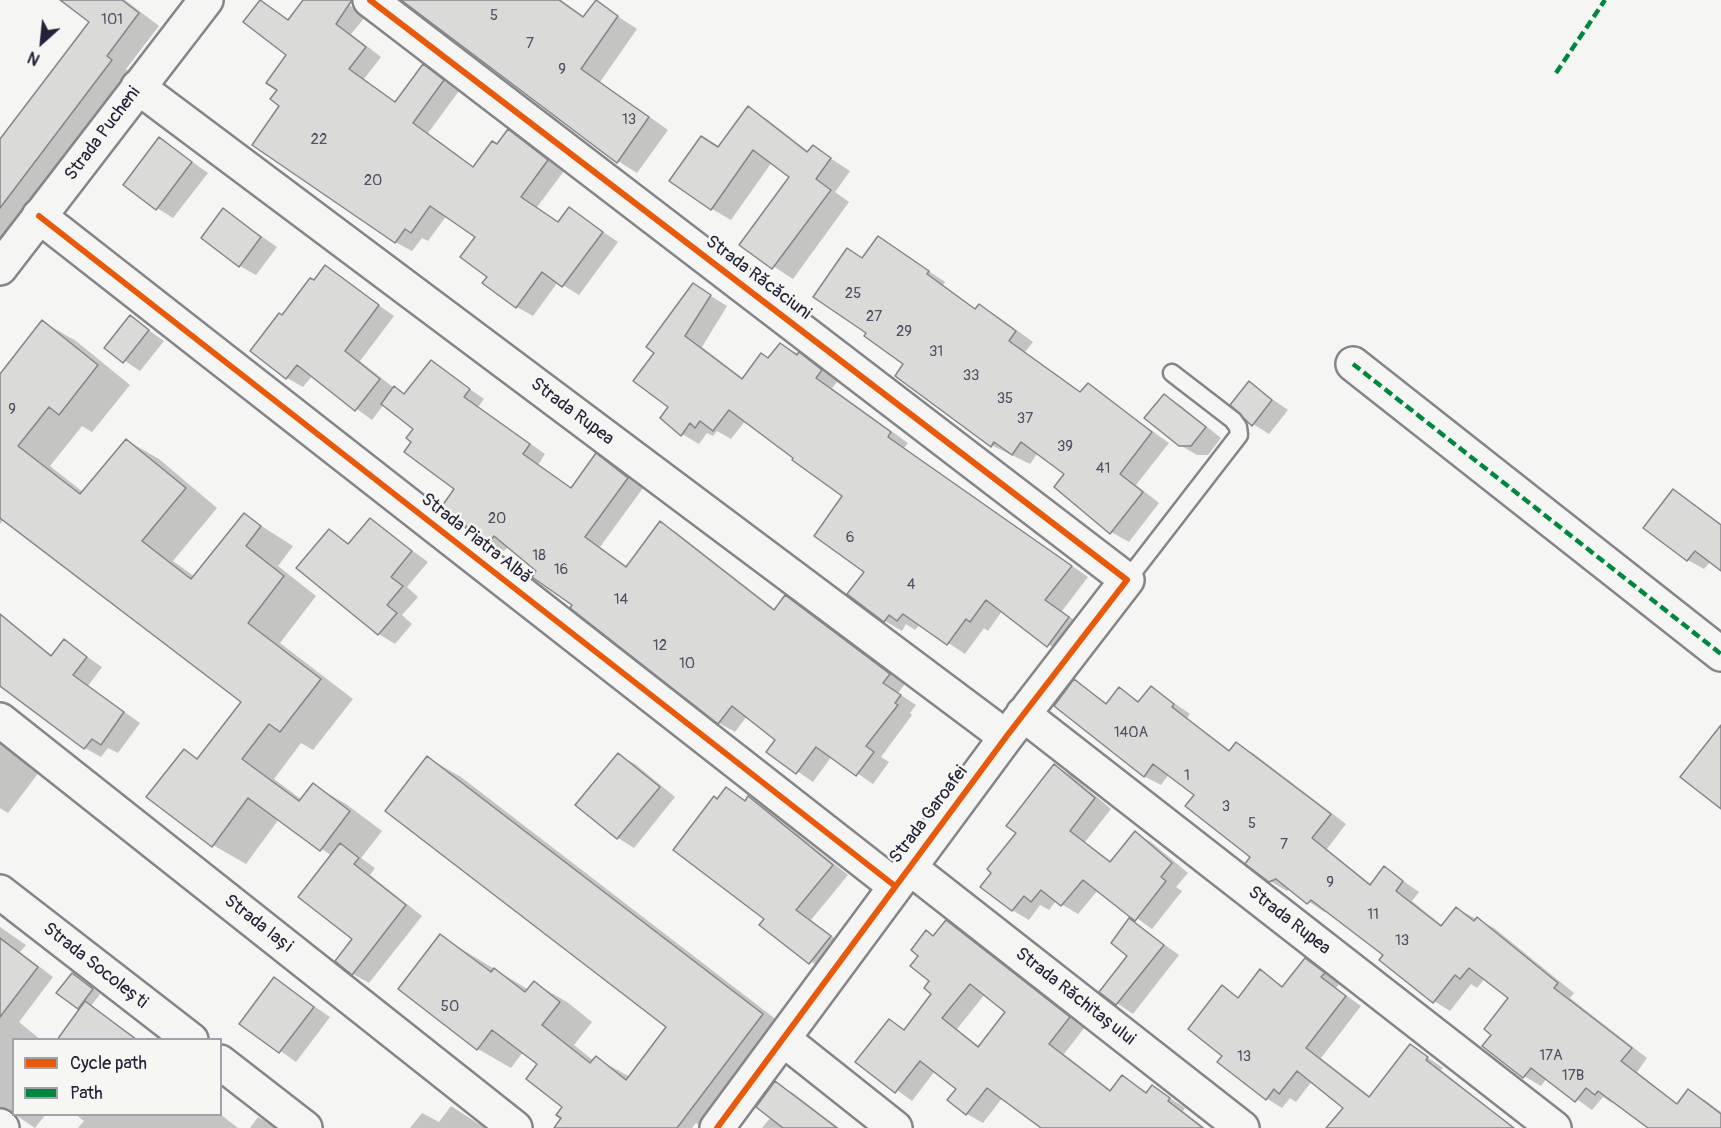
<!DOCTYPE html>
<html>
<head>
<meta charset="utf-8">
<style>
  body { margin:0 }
  #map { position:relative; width:1721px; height:1128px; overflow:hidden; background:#f5f5f3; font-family:Pangolin,sans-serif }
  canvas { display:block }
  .legend { position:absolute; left:12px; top:1038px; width:210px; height:78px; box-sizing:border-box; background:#f6f6f2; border:2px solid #a1a1a9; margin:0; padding:8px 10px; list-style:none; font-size:18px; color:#22223b }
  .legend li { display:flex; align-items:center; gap:12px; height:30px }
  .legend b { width:30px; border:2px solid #a1a1a9 }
  .north { position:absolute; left:12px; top:12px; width:60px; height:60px; -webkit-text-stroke:4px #f6f6f2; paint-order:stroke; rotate:207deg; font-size:16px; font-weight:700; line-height:24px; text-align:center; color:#22223b }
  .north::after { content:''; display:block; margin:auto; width:21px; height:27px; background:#22223b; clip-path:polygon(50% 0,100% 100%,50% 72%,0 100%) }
</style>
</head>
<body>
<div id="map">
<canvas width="1721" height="1128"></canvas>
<ul class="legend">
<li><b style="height:8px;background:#e8590c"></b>Cycle path</li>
<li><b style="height:8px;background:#00873e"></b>Path</li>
</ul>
<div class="north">N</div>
</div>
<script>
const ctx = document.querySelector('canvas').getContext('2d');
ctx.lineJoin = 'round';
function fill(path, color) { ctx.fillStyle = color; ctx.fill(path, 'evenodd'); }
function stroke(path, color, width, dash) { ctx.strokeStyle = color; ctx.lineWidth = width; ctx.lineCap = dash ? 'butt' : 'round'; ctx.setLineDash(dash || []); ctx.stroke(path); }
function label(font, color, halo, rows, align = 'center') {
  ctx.font = font + ' Pangolin,sans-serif'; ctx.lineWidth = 5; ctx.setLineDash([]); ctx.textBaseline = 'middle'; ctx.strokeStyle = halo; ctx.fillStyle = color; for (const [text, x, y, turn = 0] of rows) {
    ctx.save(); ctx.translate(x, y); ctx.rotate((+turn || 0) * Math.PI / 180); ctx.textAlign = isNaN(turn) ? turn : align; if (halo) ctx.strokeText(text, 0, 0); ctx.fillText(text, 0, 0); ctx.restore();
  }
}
fill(new Path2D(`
  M63,0H125L159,26L126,69L132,73L0,247V142L91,22Z
  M305,0H343L365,17L351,34L381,57L364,79L397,103L423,66L459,91L428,133L474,167L498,146L508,131L564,171L537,207L559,223L569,209L618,242L579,295L558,282L533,316L517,307L484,283L489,276L477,236L447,215L428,241L422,238L412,251L395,242L281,106L279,90L288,55L261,1L289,20Z
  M404,0H561L585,17L596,2L637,29L600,82L668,130L637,173L618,161Z
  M748,108L768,120L809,152L813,147L850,171L835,192L849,202L793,279L741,245L792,176L772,162L731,220L712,209L719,148Z
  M160,139L208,173L173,218L157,208Z
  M224,210L277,247L256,275L240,266Z
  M895,248L945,282L943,285L977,310L979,306L997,316L1033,342L1025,352L1082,393L1088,385L1169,443L1136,485L1159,503L1129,542L1111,532L1056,487L1066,473L1038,453L1030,464L991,445L905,364L864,259Z
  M325,267L394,316L360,361L394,388L406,395L431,362L484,399L478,407L545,454L538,465L572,489L596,455L643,488L600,547L628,567L660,523L676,532L776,610L785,597L905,684L898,693L916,705L910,713L912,715L881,757L889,762L873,784L832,756L813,782L768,751L777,739L747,716L735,732L719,723L572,608L575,605L509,546L504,551L489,542L457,488L414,442L415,429L384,404L372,420L312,376L303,387L287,378L283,317Z
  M693,285L727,306L702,347L744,379L769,360L780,345L799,354L838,381L832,388L908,443L904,448L1088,577L1062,611L1085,628L1065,656L1002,611L988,631L984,628L965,654L920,624L915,630L906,624L902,631L885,621L844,496L746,420L731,439L717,431L713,436L707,433L699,444L682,434L670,407L656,353Z
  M130,317L164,341L140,371L106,348Z
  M43,322L76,341L130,385L92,432L82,426L50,466L83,492L126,440L159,459L217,508L173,561L195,577L244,515L293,546L278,566L316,596L280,643L353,699L313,750L301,743L274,779L302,800L313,785L346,804L382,831L361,858L375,868L370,875L422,916L369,983L353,974L354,939L332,856L279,819L246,864L213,845L184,751L199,759L243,702L4,519L0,524V376Z
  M1249,383L1288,410L1269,434L1253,424Z
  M1164,396L1180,405L1221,438L1208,455H1197L1180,445Z
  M1673,491L1721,524V569L1711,561L1704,569L1688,560Z
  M370,520L428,562L407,587L418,597L402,615L412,624L395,644L379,634L298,568L329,531L350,544Z
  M0,615L53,656L64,641L102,667L88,686L140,723L118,753L108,748L101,757L85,748L0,678Z
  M1075,681L1108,704L1120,689L1140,702L1152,688L1190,714L1187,718L1231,751L1236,744L1253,753L1346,824L1327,849L1372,885L1385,868L1419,892L1412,901L1443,926L1457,909L1494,928L1574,993L1570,998L1647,1058L1637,1072L1678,1104L1689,1091L1705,1100L1721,1112V1128H1650L1614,1101L1612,1103L1603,1097L1592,1110L1547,1078L1541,1086L1524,1076L1493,1035L1510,998L1485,978L1477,988L1471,984L1450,1011L1434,1001L1385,955L1326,910L1324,912L1291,889L1287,891L1270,881L1252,857L1196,795L1169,774L1161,785L1144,776Z
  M0,740L40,771L8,813L0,808Z
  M618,755L635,764L675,797L634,848L618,838L577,805Z
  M428,758L461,777L795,1034L704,1128L696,1123L692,1128H558L563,1118L564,1107L539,1064L523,1052L511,1068L478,1049L400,988L440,936L529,990L534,983L567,1002L592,1022L574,1045L594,1061L596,1058L630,1077L668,1027Z
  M1054,766L1071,775L1111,809L1085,842L1112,862L1135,833L1151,842L1188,873L1176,887L1182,891L1152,929L1098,890L1078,914L1056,901L1049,910L1040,905L1029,920L1012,910L1018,833Z
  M727,788L747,801L749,798L764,807L848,875L811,920L845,946L826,972L761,925L766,919L718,800Z
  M1130,920L1179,955L1133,1014L1101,992L1130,955Z
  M946,922L962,931L1085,1027L1064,1054L1112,1091L1123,1077L1148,1093L1153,1087L1185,1108L1183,1111L1205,1128H1044L1003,1097L983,1123L967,1114L958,1089L935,1071L912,1101L857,1061L889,1021L906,1030L933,994L932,981L920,956L926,932L934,937ZM985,994L1008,1012L980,1047L957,1029Z
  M0,927L26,945L20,952L53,977L19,1022L41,1040H14V1114H46L35,1128L17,1116L11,1117L0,1110Z
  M1306,960L1340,983L1336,988L1361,1006L1321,1058L1371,1097L1411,1046L1443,1068L1441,1070L1514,1128H1328L1345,1107L1312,1081L1296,1102L1290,1098L1282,1108L1266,1098L1225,1056L1222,987L1240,998L1260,971L1284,987Z
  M80,979L100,994L91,1006L139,1040H59L81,1009L79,1008Z
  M275,979L330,1017L296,1062L241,1023Z
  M775,1083L793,1093L839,1128H762L771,1117Z
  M451,1106L485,1128H410L422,1113L439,1122Z
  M75,1114H220L238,1128H78L84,1121Z
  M258,1117L274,1126L276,1128H250Z`), '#0003');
const building = new Path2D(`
  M60,0H122L139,13L107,56L112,60L0,208V139L89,22Z
  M260,0L288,20L303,0H352L336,24L366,47L349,69L395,102L423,64L444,80L413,123L473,167L492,141L497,144L508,129L548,160L521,197L558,222L569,207L603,232L562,287L542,272L516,308L482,283L487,277L460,257L475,237L430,206L411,233L405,229L395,243L252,145L279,106L270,99L277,90L266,83L286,55L243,22Z
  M401,0H559L583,17L596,0L618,16L581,69L649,117L617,163Z
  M748,106L807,152L813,145L831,158L816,179L831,190L772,269L739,245L789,177L753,150L711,210L669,181L701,136L718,147Z
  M159,137L192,162L156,210L123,185Z
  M223,208L261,237L239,267L201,238Z
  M878,236L929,271L927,274L975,309L979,304L1016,331L1009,341L1080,392L1088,383L1152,432L1120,474L1143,492L1110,534L1054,487L1064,474L1021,442L1012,455L994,442L991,447L895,376L903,364L864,336L866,333L813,297L847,248L862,258Z
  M325,265L379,305L345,351L380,379L355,411L297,365L286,379L250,351L279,313L282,315L310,278L314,280Z
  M693,283L711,295L685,336L742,379L761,353L768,358L780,343L797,355L799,352L822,370L816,378L891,432L888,437L1072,566L1045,600L1069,617L1047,647L986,600L970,622L966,619L947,645L903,614L897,621L889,615L884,622L847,594L864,572L814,536L842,496L792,460L793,458L729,410L713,431L700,421L695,428L690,423L681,436L660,418L668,407L633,381L654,353L646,347Z
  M130,315L149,330L123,363L104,348Z
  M42,320L98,365L59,415L49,407L18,446L80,494L126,439L186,488L142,541L191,579L244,513L261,526L246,546L284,576L248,623L321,679L280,732L269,724L242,759L299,801L313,783L350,811L320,851L248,798L212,847L146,797L184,749L197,759L241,702L0,518V374Z
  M431,360L470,389L464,397L530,444L523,454L571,488L596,453L628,478L585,537L626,567L660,521L774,610L785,595L890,674L883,683L901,695L895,703L898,705L866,746L874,752L856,776L816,747L796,774L766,752L775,740L732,706L718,724L570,608L572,605L532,577L536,571L494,536L488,544L442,506L454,489L404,452L411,442L406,438L413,429L381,404L394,386L404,394Z
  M1249,381L1272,400L1252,426L1230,405Z
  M1164,394L1206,427L1191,446H1179L1144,418Z
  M1673,489L1721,525V571L1695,551L1687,561L1643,528Z
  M370,518L412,551L391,577L403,586L387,605L397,613L378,635L296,568L329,529L348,544Z
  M0,614L51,656L64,639L87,657L73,675L124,712L101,745L92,739L84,749L0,686Z
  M1074,679L1106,704L1119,687L1138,702L1151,686L1174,704L1172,707L1229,751L1236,742L1331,814L1312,838L1370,885L1384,866L1403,881L1396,891L1441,926L1456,907L1474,921L1477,917L1558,983L1554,988L1632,1048L1621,1061L1677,1104L1688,1089L1721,1114V1128H1648L1598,1091L1595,1095L1586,1088L1575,1102L1531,1068L1523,1078L1482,1046L1491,1035L1484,1029L1508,998L1469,968L1460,979L1455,975L1433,1003L1379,960L1383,955L1311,900L1307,904L1276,879L1269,882L1245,864L1250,857L1185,806L1194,795L1153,764L1144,777L1054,706Z
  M1721,725V809L1680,777Z
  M618,753L660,787L617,839L575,805Z
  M427,756L763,1014L677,1128H554L561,1118L556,1115L562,1107L526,1079L537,1064L492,1030L477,1050L398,989L440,934L491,972L494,968L525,992L534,981L560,1002L542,1025L590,1063L596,1056L626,1080L666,1027L385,811Z
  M1054,764L1095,798L1070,831L1110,862L1135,831L1172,863L1161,877L1166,881L1135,921L1083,880L1061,906L1041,890L1031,902L1024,896L1012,911L980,887L991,873L987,869L1016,833L1006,826Z
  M726,787L745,801L748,796L833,865L796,910L831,936L809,964L759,925L764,919L673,850L714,796L717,799Z
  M340,843L359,858L354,864L406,905L352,975L335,961L352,939L298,897Z
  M1129,918L1164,945L1116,1005L1099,992L1127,956L1111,943Z
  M946,920L1070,1017L1049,1044L1110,1091L1122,1075L1146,1093L1152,1085L1170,1098L1168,1101L1203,1128H1041L987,1088L966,1115L947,1100L956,1089L920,1061L895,1093L855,1062L889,1019L904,1030L931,994L924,988L929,981L910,966L918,956L911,950L926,930L933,936ZM970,984L1005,1012L978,1047L942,1018Z
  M0,938L38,967L0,1017Z
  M1305,958L1325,973L1321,977L1346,996L1306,1048L1369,1097L1410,1044L1428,1057L1426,1060L1514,1128H1326L1343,1108L1297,1071L1279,1094L1274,1089L1266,1100L1217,1062L1222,1056L1188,1029L1222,985L1238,998L1260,969L1282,987Z
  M72,973L93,989L78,1009L56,993Z
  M274,977L314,1007L279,1053L239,1024Z
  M85,1001L137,1040H57Z
  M775,1081L837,1128H783L756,1107Z`);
fill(building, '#dadad9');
stroke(building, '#858589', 1.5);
const lane = new Path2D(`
  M1127,580L1239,435L1238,427L1233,420L1172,373`);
const street = new Path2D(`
  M370,0L1127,580L1006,737L717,1128
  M138,87L1006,737
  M39,216L895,886
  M1353,364L1721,654
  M1023,714L1554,1128
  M0,720L515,1128
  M909,867L1242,1128
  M0,892L191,1040
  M783,1039L895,1128
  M220,1062L305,1128
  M0,1126L2,1128`);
const secondary = new Path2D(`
  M0,268L206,0`);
stroke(lane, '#858589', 21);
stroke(street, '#858589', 38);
stroke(secondary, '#858589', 38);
stroke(lane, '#f5f5f3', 16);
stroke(street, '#f5f5f3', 33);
stroke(secondary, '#f5f5f3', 33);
stroke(new Path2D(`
  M1556,73L1605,0
  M1353,364L1721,654`), '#00873e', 4.5, [9, 4.5]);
stroke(new Path2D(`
  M370,0L1127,580L1006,737L717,1128
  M39,216L895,886`), '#e8590c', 6);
label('15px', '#505062', null, [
  ["5",494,16],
  ["101",112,20],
  ["7",530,44],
  ["9",562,70],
  ["13",629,120],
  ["22",319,140],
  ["20",373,181],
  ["25",853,294],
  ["27",874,317],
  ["29",904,332],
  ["31",936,352],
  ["33",971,376],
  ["35",1005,399],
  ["9",12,410],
  ["37",1025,419],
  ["39",1065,447],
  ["41",1103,469],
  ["20",497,519],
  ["6",850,538],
  ["18",539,556],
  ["16",561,570],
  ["4",911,585],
  ["14",621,600],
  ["12",660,646],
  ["10",687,664],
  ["140A",1131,733],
  ["1",1187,776],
  ["3",1226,807],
  ["5",1252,824],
  ["7",1284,845],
  ["9",1330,883],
  ["11",1373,915],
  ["13",1402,941],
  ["50",450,1007],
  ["17A",1551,1056],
  ["13",1244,1057],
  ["17B",1573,1076]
]);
label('18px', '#22223b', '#f6f6f2', [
  ["Strada Pucheni",103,134,-53],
  ["Strada Răcăciuni",758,278,37],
  ["Strada Rupea",572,412,37],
  ["Strada Piatra Albă",476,539,38],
  ["Strada Garoafei",929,815,-53],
  ["Strada Rupea",1289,921,38],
  ["Strada Iași",258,924,38],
  ["Strada Socolești",95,966,38],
  ["Strada Răchitașului",1075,997,38]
]);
</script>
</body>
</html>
